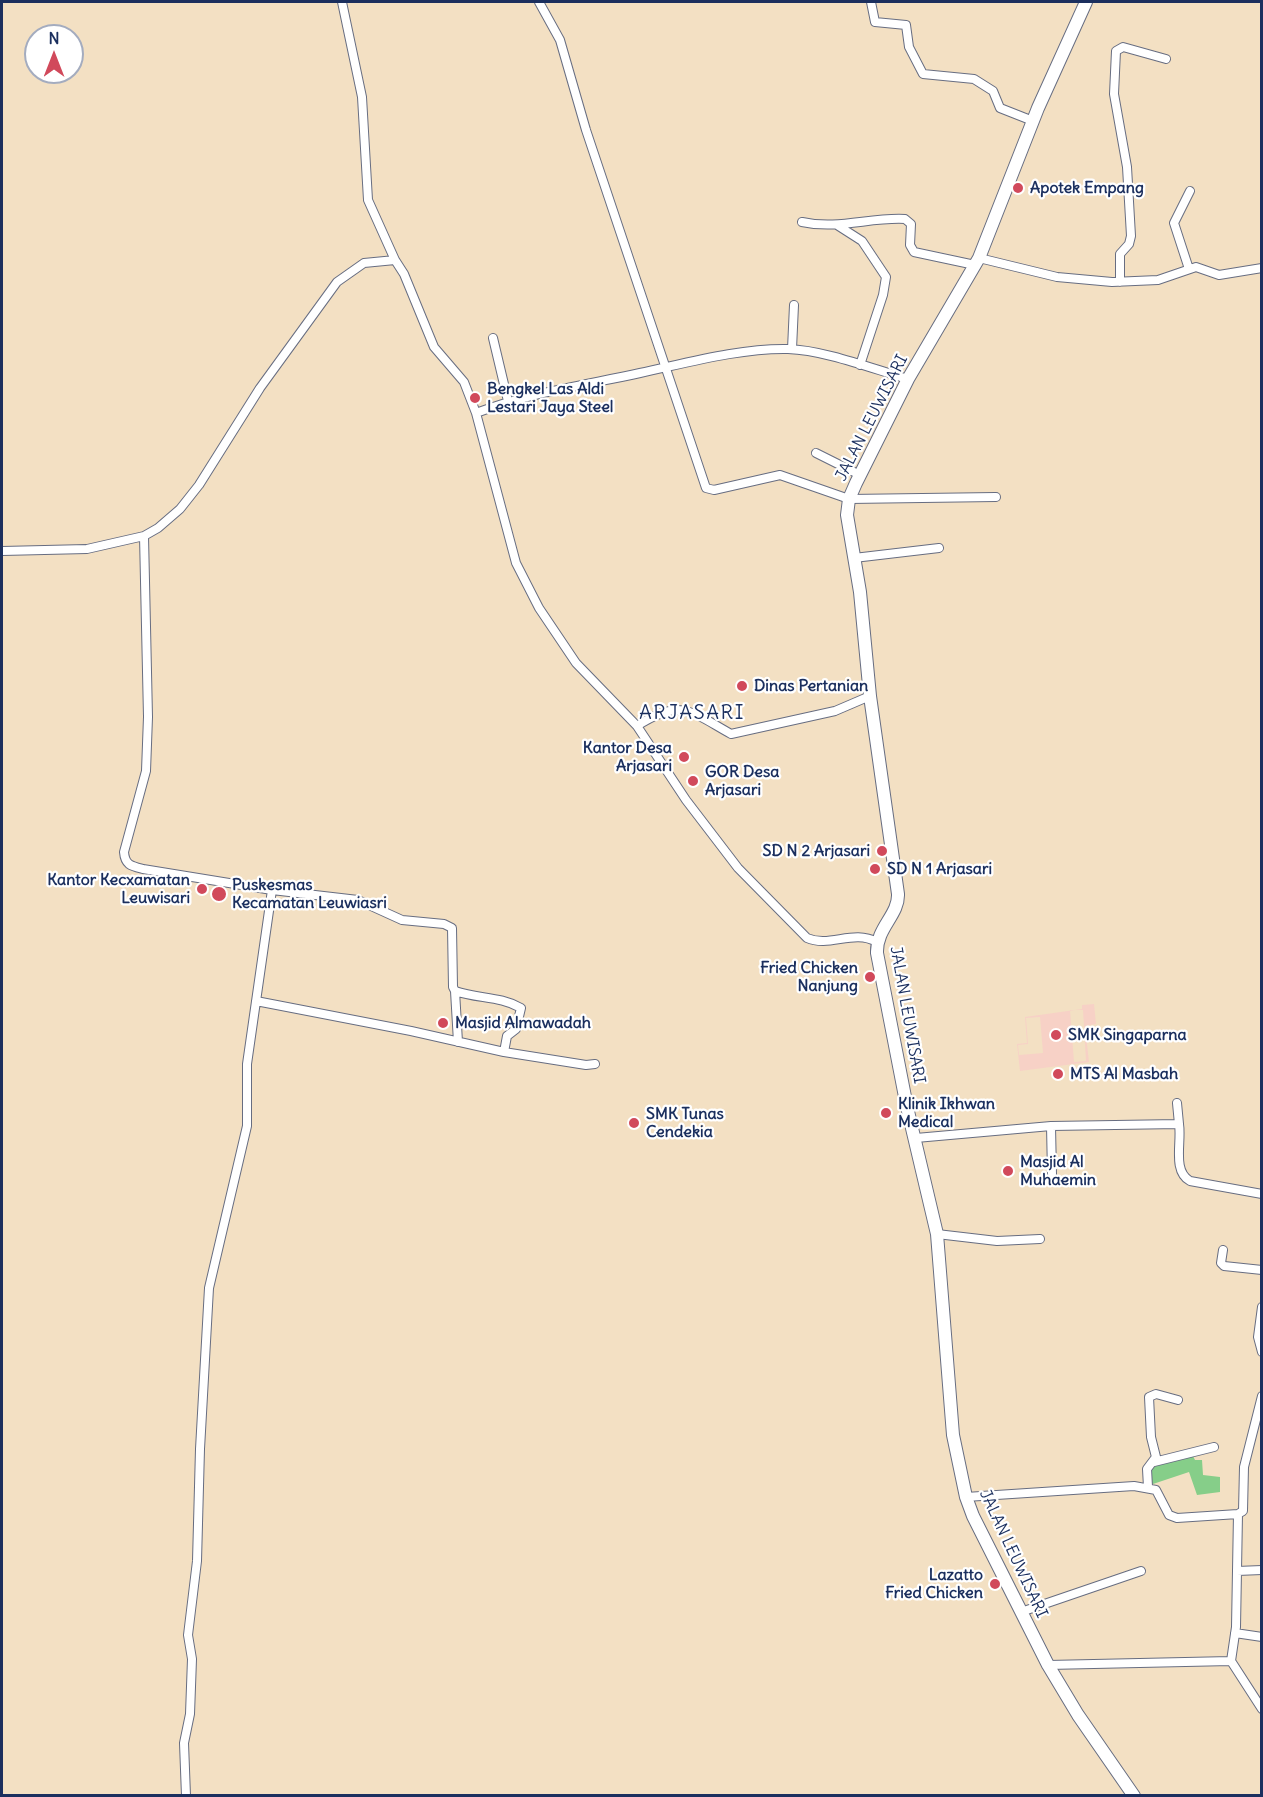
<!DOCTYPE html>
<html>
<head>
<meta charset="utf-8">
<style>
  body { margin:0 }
  #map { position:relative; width:1263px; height:1797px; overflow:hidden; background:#f3e0c3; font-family:Delius,sans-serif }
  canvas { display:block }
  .frame { position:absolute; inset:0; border:3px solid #1b2f5e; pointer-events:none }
  .north { position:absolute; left:24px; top:24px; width:60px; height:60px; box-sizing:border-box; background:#fff; border:2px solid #a4acbf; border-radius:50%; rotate:0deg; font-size:16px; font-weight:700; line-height:24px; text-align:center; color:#1b2f5e }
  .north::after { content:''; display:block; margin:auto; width:21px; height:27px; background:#d1495b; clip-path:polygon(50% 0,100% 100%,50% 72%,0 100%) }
</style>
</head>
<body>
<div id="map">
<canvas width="1263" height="1797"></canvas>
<div class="frame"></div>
<div class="north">N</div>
</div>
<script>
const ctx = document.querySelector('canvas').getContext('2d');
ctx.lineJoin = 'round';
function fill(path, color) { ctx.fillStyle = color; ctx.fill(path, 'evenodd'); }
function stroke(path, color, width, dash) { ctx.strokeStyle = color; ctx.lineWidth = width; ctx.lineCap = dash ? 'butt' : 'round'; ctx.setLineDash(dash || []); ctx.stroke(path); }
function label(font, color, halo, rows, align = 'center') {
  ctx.font = font + ' Delius,sans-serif'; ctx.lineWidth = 4.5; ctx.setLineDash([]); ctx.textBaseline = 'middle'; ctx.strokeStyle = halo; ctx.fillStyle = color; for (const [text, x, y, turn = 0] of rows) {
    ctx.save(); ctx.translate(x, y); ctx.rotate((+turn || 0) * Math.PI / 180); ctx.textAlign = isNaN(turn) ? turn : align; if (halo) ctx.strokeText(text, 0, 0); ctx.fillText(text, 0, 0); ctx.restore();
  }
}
fill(new Path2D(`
  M1094,1004L1096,1024L1085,1026L1089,1062L1020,1071L1017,1044L1027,1043L1025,1017L1082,1009V1005ZM1070,1010H1083L1086,1061L1074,1062ZM1040,1017L1043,1053L1019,1055L1018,1045L1028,1044L1026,1018Z`), '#f7d1c6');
fill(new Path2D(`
  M1192,1454L1195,1460H1202L1203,1475L1220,1477V1492L1197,1495L1189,1472L1153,1484L1151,1483L1150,1468Z`), '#86ce89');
const minor = new Path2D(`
  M342,2L362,97L368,200L395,260
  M539,2L560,40L586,130L706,488L714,490L780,475L849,499L996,497
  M871,2L875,22L906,25L909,47L923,74L974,79L993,91L1000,108L1033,121
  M802,222C838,230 870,217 905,219L911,224L910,245L914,252L975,265
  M837,225L862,241L886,277L883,295L860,365
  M979,258L1057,277L1112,282L1158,280L1196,267L1219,275L1262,268
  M1189,269L1174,223L1190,191
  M1120,282V254L1129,244L1131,236L1127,167L1114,94L1116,51L1123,47L1166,59
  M493,338L508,401
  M792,349L794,305
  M476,413C528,393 585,385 640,373C687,363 740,348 788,349C824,350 873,369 908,379
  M816,453L860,475
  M144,536L148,717L146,771L124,852C125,865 131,866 143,869L272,890
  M2,551L87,549L144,536L158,528L180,509L199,485L260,388L337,282L364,263L395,260L404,274L434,347L464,382L476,413L516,563L539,608L576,663L637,726L686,800L738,868L807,938C830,948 853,929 877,942
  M854,558L939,548
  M637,726C681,698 690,711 731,734L835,711L870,696
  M455,991L458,1042
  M256,1001L411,1031L504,1052L586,1065L595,1064
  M1177,1103L1179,1124
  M1051,1126L1052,1174
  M916,1138L1051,1126L1179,1124C1182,1142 1172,1171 1190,1181L1262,1194
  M937,1234L997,1241L1040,1239
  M1223,1250L1221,1263L1224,1266L1262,1270
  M1262,1307L1258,1337L1262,1352
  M1154,1462L1214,1447
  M1148,1487L1147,1469L1156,1457L1151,1437L1149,1397L1156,1394L1178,1400
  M966,1497L1134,1486L1156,1490L1169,1515L1177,1518L1238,1514L1236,1627L1231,1661L1262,1709
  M1238,1514L1243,1511L1244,1467L1262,1396
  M1237,1571L1262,1570
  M1021,1612L1141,1571
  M1235,1633L1262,1637
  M1048,1665L1231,1661
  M186,1796L184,1743L190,1714L192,1659L188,1635L197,1561L200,1449L209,1288L247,1126V1064L272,890L358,900L402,920L444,924L452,928L453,987L455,991C478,999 500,996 521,1008L516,1029L507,1036L504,1052`);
const secondary = new Path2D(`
  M1086,2L1038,108L979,258L908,379L856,483L849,499L847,515L860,592L870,696L898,894C899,915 876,928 877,953L907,1107L937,1234L953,1435L966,1497L973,1516L1048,1665L1078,1715L1134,1796`);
stroke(minor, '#676d81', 10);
stroke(secondary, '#676d81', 14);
stroke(minor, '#fff', 8);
stroke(secondary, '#fff', 12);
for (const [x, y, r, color] of [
  [1018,188,6,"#d1495b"],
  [475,398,6,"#d1495b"],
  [742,686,6,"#d1495b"],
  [684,757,6,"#d1495b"],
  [693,781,6,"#d1495b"],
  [882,851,6,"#d1495b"],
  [875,869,6,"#d1495b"],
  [202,889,6,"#d1495b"],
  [219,894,8,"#d1495b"],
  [870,977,6,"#d1495b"],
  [443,1023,6,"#d1495b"],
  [1056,1035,6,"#d1495b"],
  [1058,1074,6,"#d1495b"],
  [886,1113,6,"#d1495b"],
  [634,1123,6,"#d1495b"],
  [1008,1171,6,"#d1495b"],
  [995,1584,6,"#d1495b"]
]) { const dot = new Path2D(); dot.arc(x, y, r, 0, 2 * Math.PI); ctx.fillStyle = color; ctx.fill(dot); stroke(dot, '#fff', 2); }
label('bold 16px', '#1b2f5e', '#fff', [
  ["Apotek Empang",1030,188],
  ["Bengkel Las Aldi",487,389],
  ["Lestari Jaya Steel",487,407],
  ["Dinas Pertanian",754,686],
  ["Kantor Desa",672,748,"right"],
  ["Arjasari",672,766,"right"],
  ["GOR Desa",705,772],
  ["Arjasari",705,790],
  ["SD N 2 Arjasari",870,851,"right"],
  ["SD N 1 Arjasari",887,869],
  ["Kantor Kecxamatan",190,880,"right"],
  ["Leuwisari",190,898,"right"],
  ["Puskesmas",232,885],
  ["Kecamatan Leuwiasri",232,903],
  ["Fried Chicken",858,968,"right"],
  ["Nanjung",858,986,"right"],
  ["Masjid Almawadah",455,1023],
  ["SMK Singaparna",1068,1035],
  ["MTS Al Masbah",1070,1074],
  ["Klinik Ikhwan",898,1104],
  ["Medical",898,1122],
  ["SMK Tunas",646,1114],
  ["Cendekia",646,1132],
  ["Masjid Al",1020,1162],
  ["Muhaemin",1020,1180],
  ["Lazatto",983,1575,"right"],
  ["Fried Chicken",983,1593,"right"]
], 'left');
label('16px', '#1b2f5e', '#fff', [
  ["JALAN LEUWISARI",872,418,-63],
  ["JALAN LEUWISARI",907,1015,80],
  ["JALAN LEUWISARI",1013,1554,65]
]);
ctx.letterSpacing = '1.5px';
label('20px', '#1b2f5e', '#fff', [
  ["ARJASARI",692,713]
]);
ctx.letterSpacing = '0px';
</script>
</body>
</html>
